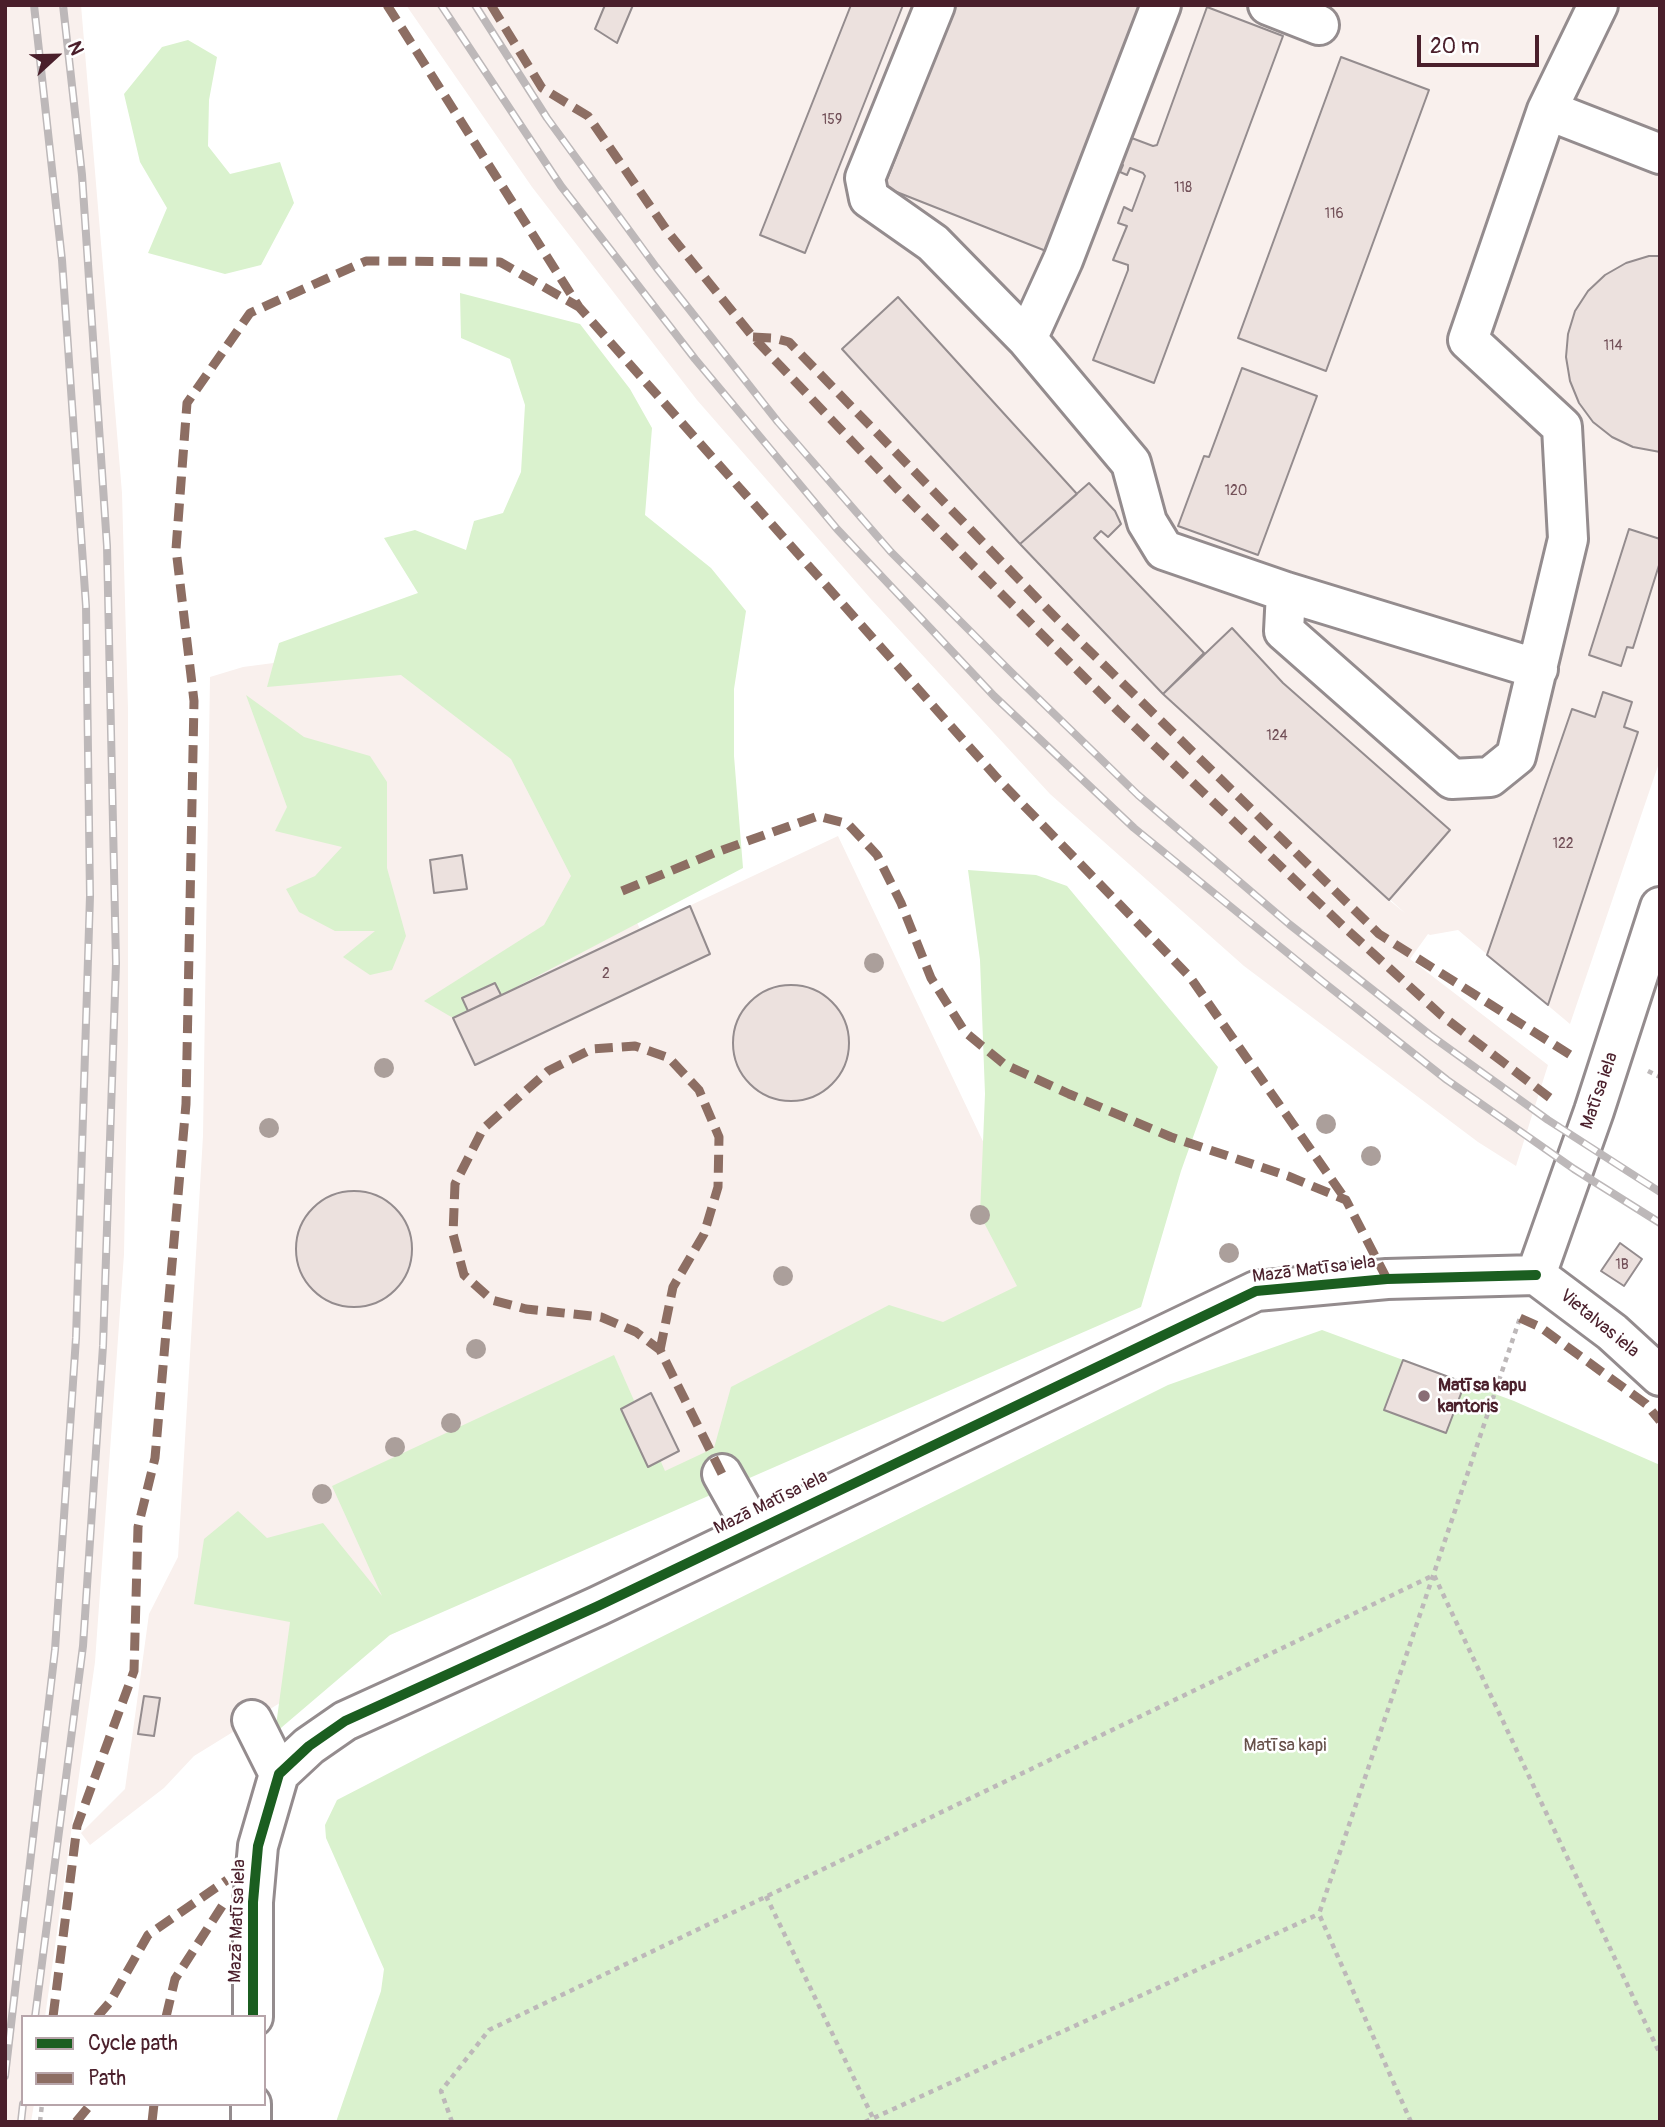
<!DOCTYPE html>
<html>
<head>
<meta charset="utf-8">
<style>
  body { margin:0 }
  #map { position:relative; width:1665px; height:2127px; overflow:hidden; background:#fff; font-family:Pangolin,sans-serif }
  canvas { display:block }
  .frame { position:absolute; inset:0; border:7px solid #4a1f2b; pointer-events:none }
  .legend { position:absolute; left:21px; top:2015px; width:245px; height:91px; box-sizing:border-box; background:#fff; border:2px solid #b7a5aa; margin:0; padding:9px 12px; list-style:none; font-size:21px; color:#4a1f2b }
  .legend li { display:flex; align-items:center; gap:14px; height:35px }
  .legend b { width:35px; border:2px solid #b7a5aa }
  .north { position:absolute; left:21px; top:21px; width:70px; height:70px; -webkit-text-stroke:5px #fff; paint-order:stroke; rotate:68deg; font-size:19px; font-weight:700; line-height:28px; text-align:center; color:#4a1f2b }
  .north::after { content:''; display:block; margin:auto; width:24px; height:32px; background:#4a1f2b; clip-path:polygon(50% 0,100% 100%,50% 72%,0 100%) }
  .scale { position:absolute; left:1417px; top:35px; width:122px; height:32px; box-sizing:border-box; border:4px solid #4a1f2b; border-top:0; padding-left:9px; font-size:21px; line-height:24px; white-space:nowrap; color:#4a1f2b; -webkit-text-stroke:5px #fff; paint-order:stroke }
</style>
</head>
<body>
<div id="map">
<canvas width="1665" height="2127"></canvas>
<div class="frame"></div>
<ul class="legend">
<li><b style="height:9px;background:#1b5e20"></b>Cycle path</li>
<li><b style="height:9px;background:#8d6e63"></b>Path</li>
</ul>
<div class="north">N</div>
<div class="scale">20 m</div>
</div>
<script>
const ctx = document.querySelector('canvas').getContext('2d');
ctx.lineJoin = 'round';
function fill(path, color) { ctx.fillStyle = color; ctx.fill(path, 'evenodd'); }
function stroke(path, color, width, dash) { ctx.strokeStyle = color; ctx.lineWidth = width; ctx.lineCap = dash ? 'butt' : 'round'; ctx.setLineDash(dash || []); ctx.stroke(path); }
function label(font, color, halo, rows, align = 'center') {
  ctx.font = font + ' Pangolin,sans-serif'; ctx.lineWidth = 5; ctx.setLineDash([]); ctx.textBaseline = 'middle'; ctx.strokeStyle = halo; ctx.fillStyle = color; for (const [text, x, y, turn = 0] of rows) {
    ctx.save(); ctx.translate(x, y); ctx.rotate((+turn || 0) * Math.PI / 180); ctx.textAlign = isNaN(turn) ? turn : align; if (halo) ctx.strokeText(text, 0, 0); ctx.fillText(text, 0, 0); ctx.restore();
  }
}
fill(new Path2D(`
  M5,5H81L122,493L128,709V1038L124,1254L95,1662L45,2017H23V2104H34L31,2122H5Z
  M406,5H1660V760L1570,1024L1458,930L1430,935L1428,934L1410,959L1548,1065L1516,1166L1478,1142L1244,966L1050,794L870,598L697,400L532,187ZM1295,814H1296L1406,914L1389,900Z
  M411,645L554,750L640,929L838,836L1063,1310L390,1635L194,1756L164,1788L90,1845L81,1833L125,1789L149,1614L178,1557L203,1136L210,677L243,667Z`), '#f9f0ed');
fill(new Path2D(`
  M188,40L217,57L209,100L208,146L230,174L280,162L294,203L261,265L225,274L148,253L167,208L140,162L124,94L162,47Z
  M460,293L580,324L630,389L652,428L645,515L711,568L746,611L734,689V756L743,868L501,995L494,983L462,998L468,1011L453,1018L424,1001L544,925L571,876L511,759L401,675L267,687L279,643L418,593L384,538L415,530L466,550L474,521L503,513L521,472L525,405L510,359L461,338Z
  M246,695L304,737L370,756L387,782V868L406,936L392,970L370,975L343,957L375,931H335L299,912L286,889L315,876L342,847L275,831L287,807Z
  M968,870L1036,875L1067,886L1218,1067L1181,1171L1141,1307L390,1635L275,1733L290,1622L194,1604L204,1539L238,1511L267,1538L323,1523L382,1596L332,1486L614,1355L665,1471L714,1448L731,1387L889,1305L943,1322L1017,1286L980,1215L985,1094L980,960Z
  M1322,1330L1514,1401L1660,1465V2122H336L381,1991L384,1969L326,1838L325,1825L337,1800L426,1754L1168,1385Z`), '#daf2ce');
const building = new Path2D(`
  M605,5H633L617,43L595,29Z
  M851,5H903L805,253L760,235Z
  M956,5H1142L1046,251L884,187Z
  M1207,7L1283,36L1154,383L1093,360L1128,270V265L1113,260L1127,226L1118,223L1124,207L1132,211L1145,176L1143,173L1130,168L1127,175L1120,172L1123,165L1119,164L1129,137L1153,146L1157,145Z
  M1341,57L1429,90L1326,371L1238,338Z
  M1649,256H1660V452L1633,447L1612,437L1593,422L1579,403L1570,381L1566,357L1568,334L1575,311L1588,291L1605,275L1626,263Z
  M898,297L1077,494L1020,544L842,349Z
  M1242,368L1317,396L1258,555L1178,526L1204,456L1209,457Z
  M1089,483L1115,511L1121,524L1108,537L1101,531L1094,538L1204,653L1163,694L1020,544Z
  M1629,529L1660,539V562L1633,648L1627,647L1621,666L1589,655Z
  M1232,628L1283,683L1450,830L1389,900L1163,694Z
  M1603,692L1632,702L1624,727L1638,732L1548,1005L1487,955L1572,709L1595,717Z
  M462,855L467,889L434,893L430,860Z
  M690,906L710,954L475,1065L453,1018Z
  M495,983L501,995L468,1011L462,998Z
  M733 1043a58 58 0 1 1 116 0a58 58 0 1 1-116 0Z
  M296 1249a58 58 0 1 1 116 0a58 58 0 1 1-116 0Z
  M1620,1243L1642,1259L1624,1286L1601,1271Z
  M1403,1360L1465,1383L1446,1433L1384,1410Z
  M651,1393L679,1451L648,1467L621,1409Z
  M144,1696L160,1698L154,1736L138,1734Z`);
fill(building, '#ece1de');
stroke(building, '#948c8e', 2);
const minor = new Path2D(`
  M935,5L865,178L869,198L933,243L1027,339
  M1161,5L1063,260L1027,339L1131,463L1147,522L1164,550L1286,592L1538,669
  M1268,5L1319,25
  M1547,110L1598,5
  M1286,592L1284,631L1452,779L1490,777L1516,756L1568,539L1562,427L1468,340L1547,110L1660,154
  M1536,1275L1594,1111L1660,907
  M1536,1275L1612,1332L1660,1376
  M722,1474L754,1531
  M252,1720L279,1774
  M253,2017V1902L258,1846L279,1774L309,1746L345,1721L598,1606L1256,1291L1387,1279L1536,1275
  M251,2122V2104`);
stroke(minor, '#948c8e', 44);
stroke(new Path2D(`
  M1648,1071L1660,1077
  M766,1896L875,2122
  M40,2122L42,2104
  M452,2122L441,2091L489,2030L1434,1575L1660,2054
  M865,2122L1319,1914
  M1411,2122L1319,1914L1521,1315`), '#bdb8b9', 4.5, [5, 5]);
stroke(minor, '#fff', 38);
const rail = new Path2D(`
  M441,5L561,186L695,359L837,529L994,696L1134,828L1322,981L1447,1080L1574,1169L1660,1223
  M475,5L547,118L656,267L778,422L891,552L1011,672L1138,795L1289,924L1430,1035L1548,1120L1660,1192
  M35,2017L83,1646L103,1346L116,963L107,546L82,175L63,5
  M5,2076L55,1650L76,1338L90,896L86,606L62,260L34,5
  M21,2122L23,2104`);
stroke(rail, '#bdb8b9', 8);
stroke(rail, '#fff', 5, [16]);
stroke(new Path2D(`
  M387,5L579,307L997,778L1190,977L1346,1200
  M491,5L542,88L588,116L668,232L753,337L896,488L1119,712L1343,926L1441,1015L1554,1101
  M753,337L773,338L789,342L1059,621L1379,934L1572,1056
  M622,891L714,853L818,816L848,824L877,855L901,903L931,978L965,1032L1004,1064L1069,1094L1171,1137L1288,1176L1346,1200L1387,1279
  M1520,1318L1540,1327L1646,1404L1660,1421
  M660,1350L673,1287L704,1234L718,1187L719,1137L699,1090L669,1058L635,1046L592,1049L548,1071L483,1129L455,1184L453,1234L464,1275L492,1300L526,1309L601,1317L636,1332L660,1350L722,1474
  M53,2017L77,1826L134,1671L138,1527L155,1458L186,1104L194,701L176,549L187,403L250,313L366,261L500,262L579,307
  M97,2017L110,2002L148,1935L227,1880
  M166,2017L175,1979L226,1900
  M76,2122L91,2104
  M152,2122L154,2104`), '#8d6e63', 9, [18, 9]);
stroke(new Path2D(`
  M253,2017V1902L258,1846L279,1774L309,1746L345,1721L598,1606L1256,1291L1387,1279L1536,1275`), '#1b5e20', 10);
ctx.fillStyle = '#ab9f9b';
for (const [x, y] of [
  [874,963],
  [384,1068],
  [1326,1124],
  [269,1128],
  [1371,1156],
  [980,1215],
  [1229,1253],
  [783,1276],
  [476,1349],
  [451,1423],
  [395,1447],
  [322,1494]
]) { ctx.beginPath(); ctx.arc(x, y, 10, 0, 2 * Math.PI); ctx.fill(); }
for (const [x, y, r, color] of [
  [1424,1396,7,"#896d75"]
]) { const dot = new Path2D(); dot.arc(x, y, r, 0, 2 * Math.PI); ctx.fillStyle = color; ctx.fill(dot); stroke(dot, '#fff', 2.5); }
label('14px', '#725058', null, [
  ["159",832,120],
  ["118",1183,188],
  ["116",1334,214],
  ["114",1613,346],
  ["120",1236,491],
  ["124",1277,736],
  ["122",1563,844],
  ["2",606,974],
  ["1B",1622,1265]
]);
label('18px', '#4a1f2b', '#fff', [
  ["Matīsa iela",1600,1091,-71],
  ["Mazā Matīsa iela",1314,1270,-7],
  ["Vietalvas iela",1599,1324,39],
  ["Mazā Matīsa iela",771,1503,-26],
  ["Mazā Matīsa iela",238,1921,-88]
]);
label('bold 18px', '#4a1f2b', '#fff', [
  ["Matīsa kapu",1438,1386],
  ["kantoris",1438,1407]
], 'left');
label('18px', '#66514a', '#fff', [
  ["Matīsa kapi",1285,1746]
]);
</script>
</body>
</html>
